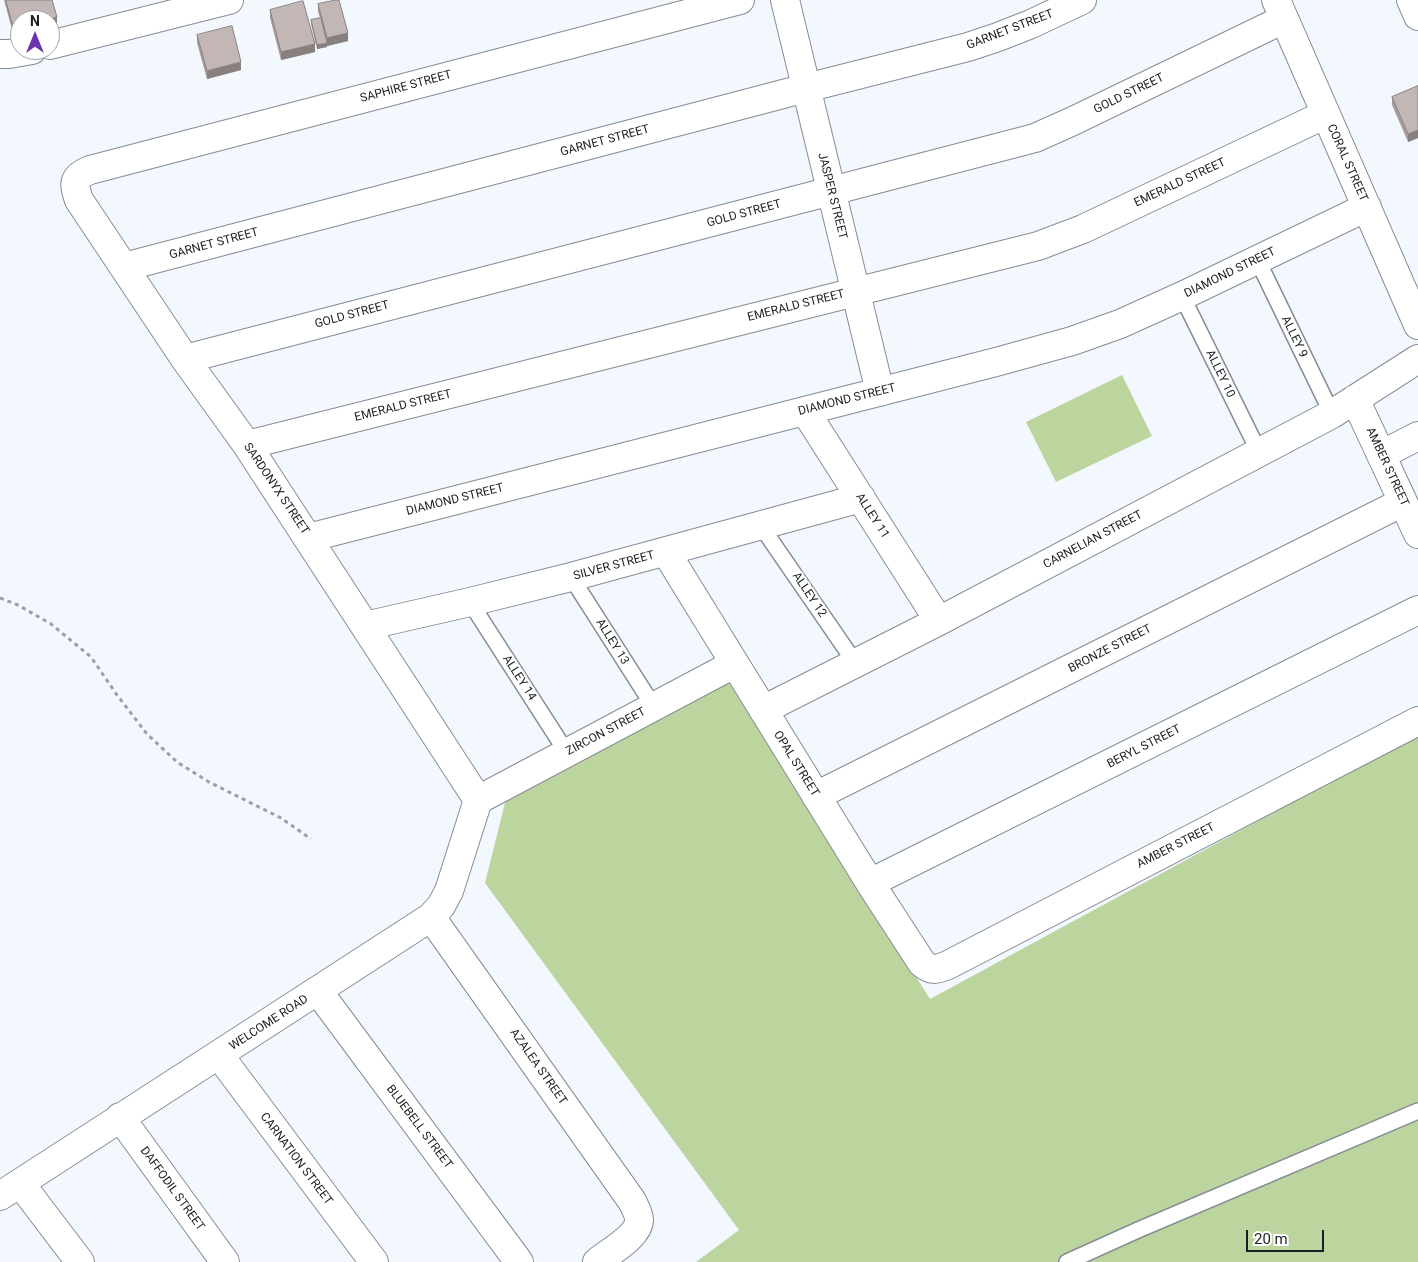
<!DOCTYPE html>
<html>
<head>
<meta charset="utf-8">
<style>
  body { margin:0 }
  #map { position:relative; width:1418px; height:1262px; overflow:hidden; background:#f3f8ff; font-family:Roboto,sans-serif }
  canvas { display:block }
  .north { position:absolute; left:10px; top:10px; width:50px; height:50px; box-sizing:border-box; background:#fff; border:1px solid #a4a5a6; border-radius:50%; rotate:0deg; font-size:14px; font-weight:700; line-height:20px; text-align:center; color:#1b1d20 }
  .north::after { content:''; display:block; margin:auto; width:18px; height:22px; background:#6a35ac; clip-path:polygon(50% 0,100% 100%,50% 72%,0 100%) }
  .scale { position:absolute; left:1246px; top:1230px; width:78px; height:22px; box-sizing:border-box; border:2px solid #1b1d20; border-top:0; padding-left:6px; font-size:15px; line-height:18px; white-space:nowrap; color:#1b1d20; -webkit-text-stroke:4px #fff; paint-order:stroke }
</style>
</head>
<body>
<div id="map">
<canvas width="1418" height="1262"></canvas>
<div class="north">N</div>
<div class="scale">20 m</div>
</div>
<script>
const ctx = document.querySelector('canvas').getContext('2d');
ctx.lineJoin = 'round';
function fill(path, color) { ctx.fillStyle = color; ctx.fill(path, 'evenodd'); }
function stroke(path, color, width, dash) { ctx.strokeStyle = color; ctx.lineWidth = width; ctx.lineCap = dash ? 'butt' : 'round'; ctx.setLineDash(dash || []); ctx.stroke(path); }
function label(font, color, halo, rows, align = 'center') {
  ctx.font = font + ' Roboto,sans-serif'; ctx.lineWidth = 4; ctx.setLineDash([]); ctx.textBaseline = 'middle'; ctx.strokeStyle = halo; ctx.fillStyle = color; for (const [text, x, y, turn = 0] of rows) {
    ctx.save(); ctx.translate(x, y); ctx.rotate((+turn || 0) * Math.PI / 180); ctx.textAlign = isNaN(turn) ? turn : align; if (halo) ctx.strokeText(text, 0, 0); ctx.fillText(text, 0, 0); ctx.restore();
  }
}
fill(new Path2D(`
  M1122,375L1152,436L1056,482L1026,422Z
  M726,678L930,999L1418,734V1262H696L739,1230L485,883L506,799Z`), '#bcd59e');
const service = new Path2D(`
  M1257,259L1332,414
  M1182,296L1259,452
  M761,526L856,664
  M571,577L654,707
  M470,602L567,753
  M1067,1262L1138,1230L1418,1111`);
const minor = new Path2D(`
  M785,0L880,392
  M1276,0L1418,325
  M1411,0L1418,16
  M50,45L229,0
  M0,54H9L32,50
  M124,267L806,88L968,47L998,37L1031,24L1082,0
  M185,359L1035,138L1073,121L1284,19
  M1355,399L1418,534
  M805,411L939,621
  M247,445L1038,246L1083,229L1326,114
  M1381,455L1418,436
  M308,538L996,362L1072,341L1120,324L1182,296L1367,207
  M666,552L870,883L922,963C931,971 936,970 948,965L1418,721
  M365,626L470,602L571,577L861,498
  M763,710L939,621L1332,414L1418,359
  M816,796L1403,502
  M478,800L247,445L185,359L79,200C73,183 73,177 90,170L740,0
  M478,800L734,664
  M870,883L1418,610
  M431,917L632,1201C635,1207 639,1214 639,1220C639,1236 608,1253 597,1262
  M318,991L519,1262
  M219,1055L374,1262
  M120,1117L225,1262
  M20,1183L80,1262
  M0,1196L431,917L441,906L449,891L478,800`);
stroke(service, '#868c94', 18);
stroke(minor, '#868c94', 30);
stroke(new Path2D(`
  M0,598L18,605L51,624L91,657L117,695L147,734L177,762L209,782L281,818L311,839`), '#9c9fa5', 3, [4, 4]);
stroke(service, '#fff', 15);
stroke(minor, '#fff', 28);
fill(new Path2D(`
  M4,0H52L57,25L14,37Z
  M318,4L348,41L327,46V45V47L317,49L311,24V20L320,18L318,12Z
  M270,10L315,52L281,60L270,18Z
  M197,35L241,70L207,79L197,43Z
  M1418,86V138L1408,142L1392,105V97Z`), '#a89d9c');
fill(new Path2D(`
  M57,17V25L50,27V20H46Z
  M20,27V36L14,37V29Z
  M348,33V41L327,46V38Z
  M327,43V47L317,49V45Z
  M315,44V52L281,60V52Z
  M241,62V70L207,79V71Z
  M1418,130V138L1408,142V134Z`), '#88807f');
const building = new Path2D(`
  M6,0H52L57,17L46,20H20V27L14,29Z
  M336,0H339L348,33L327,38L318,4Z
  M303,1L315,44L281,52L270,10Z
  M321,18L327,43L317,45L311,20Z
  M232,26L241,62L207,71L197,35Z
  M1418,86V130L1408,134L1392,97Z`);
fill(building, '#c3b7b5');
stroke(building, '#88807f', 1);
label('12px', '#1b1d20', '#fff', [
  ["GARNET STREET",1010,30,-21],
  ["SAPHIRE STREET",406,87,-15],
  ["GOLD STREET",1129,94,-26],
  ["GARNET STREET",605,141,-15],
  ["CORAL STREET",1347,163,66],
  ["EMERALD STREET",1180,183,-25],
  ["JASPER STREET",832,196,76],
  ["GOLD STREET",744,214,-15],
  ["GARNET STREET",214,244,-15],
  ["DIAMOND STREET",1230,273,-26],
  ["EMERALD STREET",796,306,-14],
  ["GOLD STREET",352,315,-15],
  ["ALLEY 9",1294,337,64],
  ["ALLEY 10",1220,374,64],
  ["DIAMOND STREET",847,400,-14],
  ["EMERALD STREET",403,406,-14],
  ["AMBER STREET",1387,467,65],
  ["SARDONYX STREET",276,489,56],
  ["DIAMOND STREET",455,500,-14],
  ["ALLEY 11",872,516,57],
  ["CARNELIAN STREET",1093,540,-28],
  ["SILVER STREET",614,566,-15],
  ["ALLEY 12",809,595,56],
  ["ALLEY 13",612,642,58],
  ["BRONZE STREET",1110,649,-27],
  ["ALLEY 14",519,678,57],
  ["ZIRCON STREET",606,732,-28],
  ["BERYL STREET",1144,747,-27],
  ["OPAL STREET",796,764,58],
  ["AMBER STREET",1176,846,-27],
  ["WELCOME ROAD",269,1023,-33],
  ["AZALEA STREET",538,1067,55],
  ["BLUEBELL STREET",419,1127,53],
  ["CARNATION STREET",296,1159,53],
  ["DAFFODIL STREET",172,1189,54]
]);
</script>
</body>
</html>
